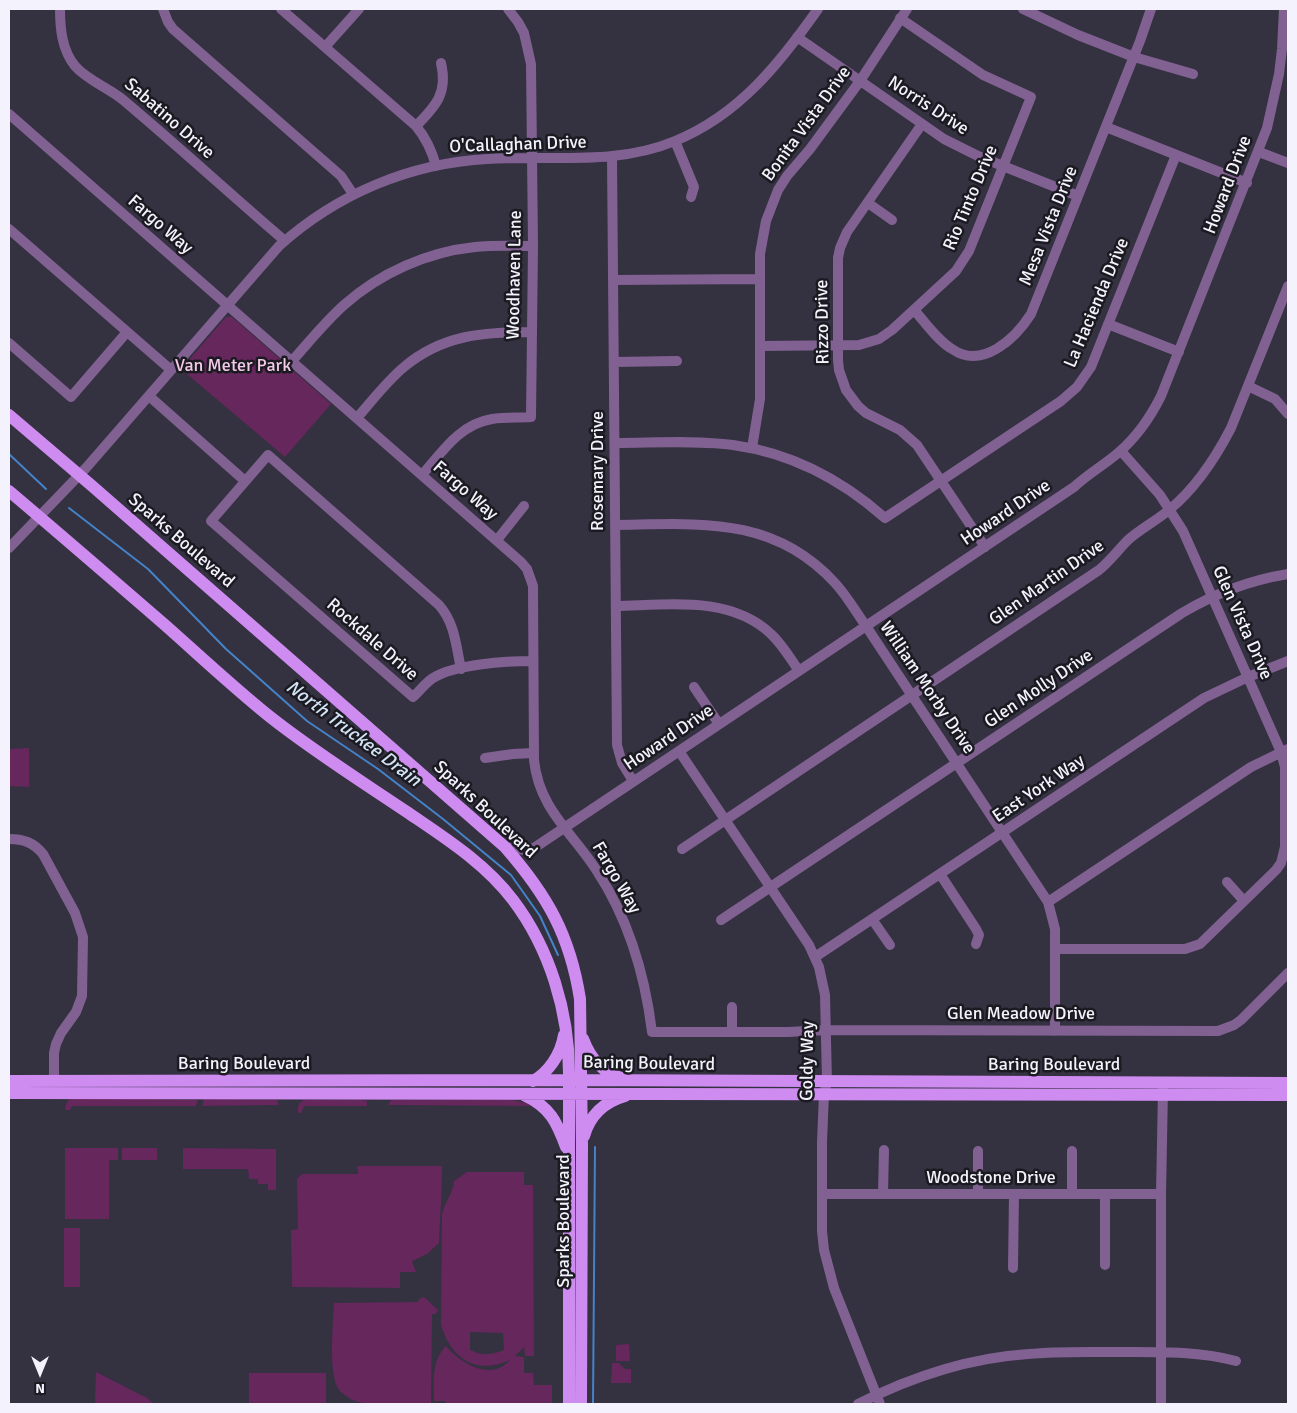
<!DOCTYPE html>
<html>
<head>
<meta charset="utf-8">
<style>
  body { margin:0 }
  #map { position:relative; width:1297px; height:1413px; overflow:hidden; background:#343140; font-family:Signika,sans-serif }
  canvas { display:block }
  .frame { position:absolute; inset:0; border:10px solid #f4f2fc; pointer-events:none }
  .north { position:absolute; left:15px; top:1348px; width:50px; height:50px; -webkit-text-stroke:4px #1b1a21; paint-order:stroke; rotate:180deg; font-size:14px; font-weight:700; line-height:20px; text-align:center; color:#f4f2fc }
  .north::after { content:''; display:block; margin:auto; width:18px; height:22px; background:#f4f2fc; clip-path:polygon(50% 0,100% 100%,50% 72%,0 100%) }
</style>
</head>
<body>
<div id="map">
<canvas width="1297" height="1413"></canvas>
<div class="frame"></div>
<div class="north">N</div>
</div>
<script>
const ctx = document.querySelector('canvas').getContext('2d');
ctx.lineJoin = 'round';
function fill(path, color) { ctx.fillStyle = color; ctx.fill(path, 'evenodd'); }
function stroke(path, color, width, dash) { ctx.strokeStyle = color; ctx.lineWidth = width; ctx.lineCap = dash ? 'butt' : 'round'; ctx.setLineDash(dash || []); ctx.stroke(path); }
function label(font, color, halo, rows, align = 'center') {
  ctx.font = font + ' Signika,sans-serif'; ctx.lineWidth = 5; ctx.setLineDash([]); ctx.textBaseline = 'middle'; ctx.strokeStyle = halo; ctx.fillStyle = color; for (const [text, x, y, turn = 0] of rows) {
    ctx.save(); ctx.translate(x, y); ctx.rotate((+turn || 0) * Math.PI / 180); ctx.textAlign = isNaN(turn) ? turn : align; if (halo) ctx.strokeText(text, 0, 0); ctx.fillText(text, 0, 0); ctx.restore();
  }
}
fill(new Path2D(`
  M226,317H232L331,404L285,457L181,369Z
  M29,748V787L9,786V749Z
  M70,1098L198,1100L196,1106H72L70,1110H65L66,1104Z
  M204,1099L273,1100H277L279,1105L202,1106Z
  M304,1100H361L367,1101V1106H304L301,1113H298C298,1107 298,1102 304,1100Z
  M391,1100H512L526,1103L532,1106L388,1105Z
  M65,1148H118V1160H109V1219H65Z
  M122,1148H157V1160H122Z
  M183,1148L276,1149V1190H268V1184H258V1179H249L248,1169H183Z
  M357,1166H442C442,1192 440,1217 439,1243L427,1254L412,1261L416,1272H400V1288L292,1287L291,1230L298,1229L297,1179L302,1174H358Z
  M467,1172H524V1185H533L534,1356H525L524,1347L515,1356L524,1357V1373H533L534,1385H552V1404H446V1401H434C434,1381 431,1361 446,1346C460,1363 491,1382 510,1360C507,1361 503,1363 499,1364C468,1372 449,1352 441,1325L442,1214C445,1202 453,1193 454,1181ZM470,1332L503,1333L504,1350C492,1355 482,1356 470,1350Z
  M64,1228H80V1287H64Z
  M424,1297L438,1310L436,1314H432L431,1404C413,1404 370,1407 355,1401C350,1399 343,1394 339,1390C328,1375 333,1323 334,1303L418,1302L419,1299Z
  M629,1344L630,1361H616V1345Z
  M612,1363H619L625,1369H631V1383H611Z
  M96,1372L147,1398L154,1404H95Z
  M249,1373H326V1404H249Z`), '#65275c');
stroke(new Path2D(`
  M9,454L46,489
  M69,508L148,569L226,649L307,721L378,769L443,819L511,875L540,916L558,955
  M593,1404L595,1147`), '#4483c8', 2);
stroke(new Path2D(`
  M60,9C60,29 62,50 75,66C87,80 107,87 122,99C177,145 230,194 285,241
  M163,9L168,22L173,29L341,176L353,194
  M281,9L416,126C426,138 432,151 436,166
  M1023,9L1078,35L1134,57L1193,74
  M797,37L944,139L978,156L1078,196
  M325,47L359,9
  M9,114L521,562L527,569L533,586L534,760C539,809 572,832 597,871C629,920 645,975 652,1032H788L826,1030L1218,1031L1234,1025L1241,1020L1288,973
  M922,124L847,232L840,248L838,258V360L839,370L846,390L858,406L866,413L900,430L917,445L985,547
  M416,126C436,106 448,93 441,63
  M1106,127L1247,183
  M675,141L694,187L691,197
  M1259,152L1288,163
  M612,157L617,745L622,763L633,781
  M868,203L892,220
  M9,229L171,370
  M613,280L760,279
  M914,310C926,323 937,340 952,349C982,370 1015,339 1031,314L1140,41L1151,9
  M1108,324L1179,352
  M9,343L71,397L127,332
  M760,346L859,345L879,339L892,330L956,271L969,251L1031,97L983,75L900,18
  M292,361C309,342 325,322 344,305C380,273 427,252 475,247C494,245 514,246 533,246
  M614,362L677,361
  M1248,386L1275,399L1288,414
  M149,396L245,481
  M357,418C372,401 386,382 404,367C442,335 483,332 531,332
  M615,443C653,443 694,440 733,445C791,453 841,479 885,518L1061,401L1077,387L1091,367L1176,155
  M752,448L760,399V254L766,221L778,190L787,176L810,149L860,81L907,9
  M422,475C442,452 460,424 492,419C505,417 518,418 531,417L533,246L531,64L524,33L518,22L508,9
  M615,525C698,524 773,515 835,583C847,596 856,612 866,626L1048,902L1055,929V1031
  M497,540L524,506
  M9,548L86,468L279,246C337,194 410,163 488,159C551,155 615,166 675,141C739,115 780,63 818,9
  M616,606C667,605 730,595 771,634C782,644 790,658 799,671
  M461,669C456,646 455,623 439,605L268,455L211,521L413,697C420,691 425,683 433,678C455,664 508,661 533,661
  M694,687L719,724
  M679,751L809,945L819,967L825,995L827,1082L824,1094L822,1142V1231L824,1250L834,1288L880,1404
  M485,758L513,754L534,753
  M9,839C23,839 33,842 43,854L75,913L83,937L82,996L76,1012L61,1033L56,1044L54,1053V1081
  M505,847L525,850L534,848L1074,487C1088,474 1104,465 1118,453C1137,437 1150,418 1161,396L1267,128L1279,74L1282,49L1284,9
  M682,849L1099,570C1110,561 1118,550 1128,540C1140,529 1156,521 1169,510C1196,488 1215,459 1231,428L1288,286
  M940,874L976,929L979,935L976,944
  M1227,882L1244,901
  M1048,902L1251,767L1288,749
  M872,919L890,945
  M721,920L1182,613C1214,594 1251,580 1288,574
  M1055,949H1185L1200,944L1276,870L1281,863L1285,847V767L1281,752L1183,531L1160,495L1121,451
  M815,957L1204,698L1248,677L1288,661
  M732,1007V1032
  M822,1194H1161
  M883,1194L884,1150
  M978,1194V1151
  M1072,1194V1151
  M1105,1265V1194
  M1013,1268L1014,1194
  M858,1404C911,1377 969,1358 1028,1354C1059,1351 1089,1352 1120,1352C1159,1352 1198,1351 1236,1361
  M1161,1404V1194L1163,1089`), '#816192', 10);
stroke(new Path2D(`
  M9,415L91,485L505,847C547,895 570,935 580,999L582,1145L581,1404
  M9,491C61,535 113,580 165,625C200,656 233,687 269,716C313,751 361,781 407,812C445,838 485,863 513,900C550,949 569,1012 569,1073V1404
  M583,1039C591,1060 602,1072 624,1079
  M9,1081L569,1080L1288,1083
  M533,1081C549,1072 561,1054 564,1035
  M9,1093L1288,1095
  M524,1095C550,1107 557,1122 566,1147
  M584,1136C590,1115 604,1102 625,1096`), '#ce8bf0', 12);
label('18px', '#f4f2fc', '#1b1a21', [
  ["Norris Drive",928,106,33],
  ["Sabatino Drive",169,119,41],
  ["Bonita Vista Drive",807,124,-54],
  ["O'Callaghan Drive",518,145,-2],
  ["Howard Drive",1228,185,-69],
  ["Rio Tinto Drive",971,198,-67],
  ["Fargo Way",160,225,41],
  ["Mesa Vista Drive",1049,226,-68],
  ["Woodhaven Lane",515,275,-89],
  ["La Hacienda Drive",1097,303,-67],
  ["Rizzo Drive",823,322,-91],
  ["Rosemary Drive",598,471,-90],
  ["Fargo Way",465,491,41],
  ["Howard Drive",1006,513,-34],
  ["Sparks Boulevard",181,541,41],
  ["Glen Martin Drive",1047,583,-35],
  ["Glen Vista Drive",1242,623,66],
  ["Rockdale Drive",372,640,41],
  ["William Morby Drive",927,688,56],
  ["Glen Molly Drive",1039,689,-34],
  ["Howard Drive",669,738,-34],
  ["East York Way",1039,789,-34],
  ["Sparks Boulevard",485,810,43],
  ["Fargo Way",616,878,60],
  ["Glen Meadow Drive",1021,1014],
  ["Goldy Way",808,1061,-89],
  ["Baring Boulevard",244,1064],
  ["Baring Boulevard",649,1064,1],
  ["Baring Boulevard",1054,1065],
  ["Woodstone Drive",991,1178],
  ["Sparks Boulevard",564,1221,-90]
]);
label('18px', '#f3caea', '#1b1a21', [
  ["Van Meter Park",233,366]
]);
label('italic 19px', '#d3e3f6', '#1b1a21', [
  ["North Truckee Drain",353,734,37]
]);
</script>
</body>
</html>
